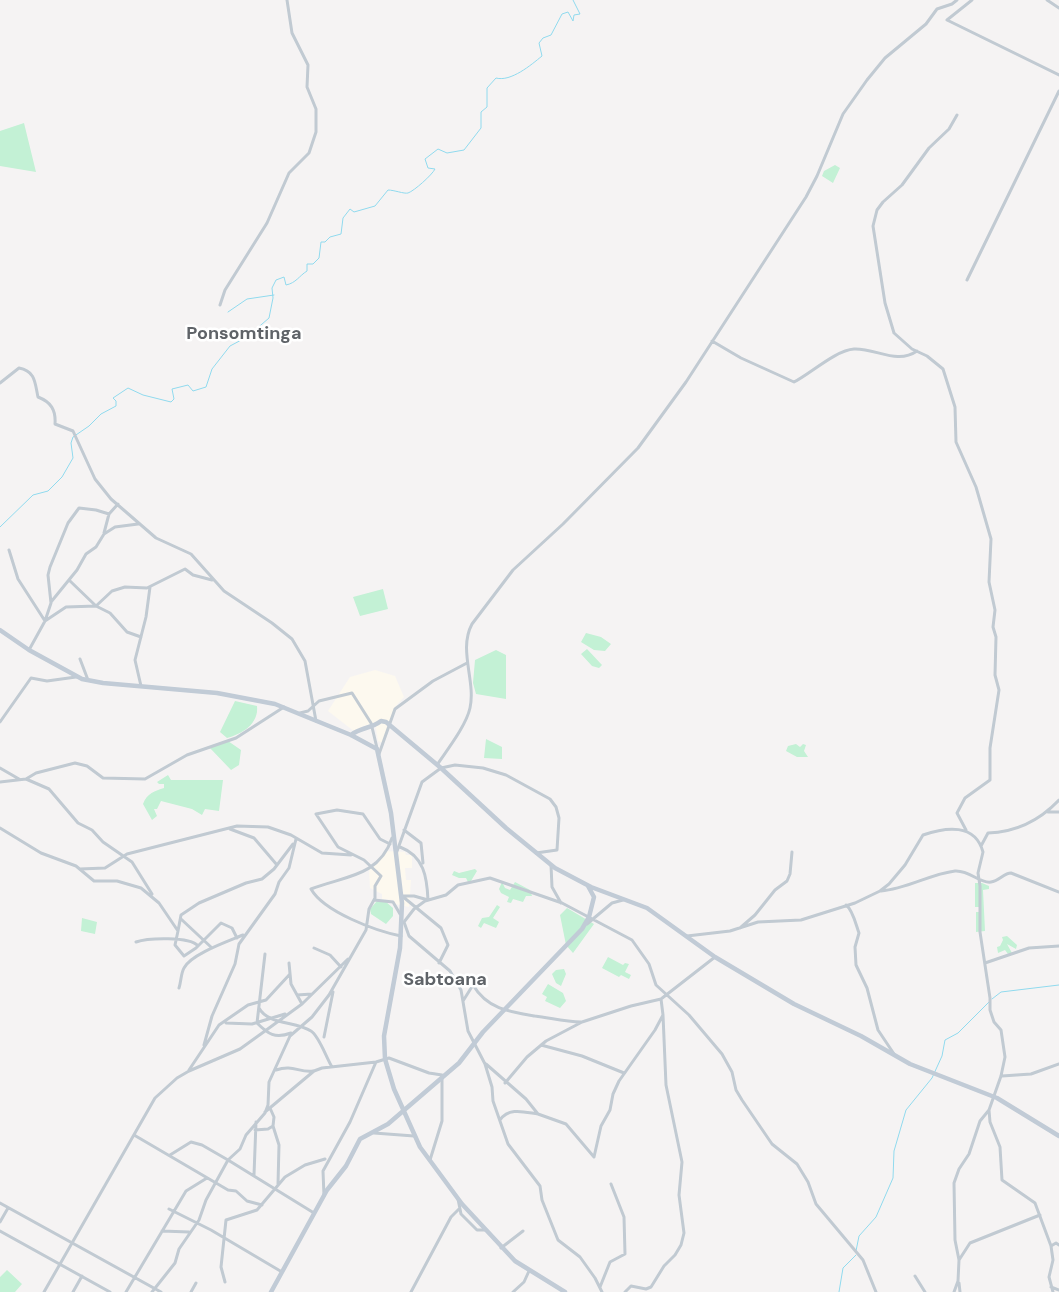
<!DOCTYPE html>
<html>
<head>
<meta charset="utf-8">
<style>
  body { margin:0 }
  canvas { display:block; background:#f5f3f3 }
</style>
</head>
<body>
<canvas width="1059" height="1292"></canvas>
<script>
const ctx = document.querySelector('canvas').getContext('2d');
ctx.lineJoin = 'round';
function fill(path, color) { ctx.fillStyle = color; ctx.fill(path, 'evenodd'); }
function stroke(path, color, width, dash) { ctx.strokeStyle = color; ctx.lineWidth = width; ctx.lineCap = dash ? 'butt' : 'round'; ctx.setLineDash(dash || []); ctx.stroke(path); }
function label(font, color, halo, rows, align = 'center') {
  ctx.font = font + ' "DM Sans",sans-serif'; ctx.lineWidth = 5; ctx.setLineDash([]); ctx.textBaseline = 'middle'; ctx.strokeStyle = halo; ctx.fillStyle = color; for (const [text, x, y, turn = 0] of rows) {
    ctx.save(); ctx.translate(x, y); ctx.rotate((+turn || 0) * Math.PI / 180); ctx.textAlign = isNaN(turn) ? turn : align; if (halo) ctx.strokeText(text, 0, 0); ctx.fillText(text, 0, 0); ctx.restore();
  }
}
fill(new Path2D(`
  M375,670L395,676L404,697L394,708L383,743L378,741L375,723L363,726L355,732L328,711L350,677Z
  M385,851L405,852L406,855H412V868H405L406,880H411L409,907L395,904L393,900L382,899V894L370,888L369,869Z`), '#fdf9ef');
fill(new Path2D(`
  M24,123L36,172L0,166V131Z
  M835,165L840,168L833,183L822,176L824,171Z
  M383,589L388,609L360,616L353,597Z
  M586,633L601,637L611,644L605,651L594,650L581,642Z
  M587,649L602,665L599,668L592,666L581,654Z
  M496,650L506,655V699L476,694L473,683L475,660Z
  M235,701L257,706C259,724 242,734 227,738L220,732Z
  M486,739L502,747V759L484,758Z
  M228,741L241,750L239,765L231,770L209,747Z
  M796,744L800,747L803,744L806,745L804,751L808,757H797L786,751L788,746Z
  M168,775L171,780H223L219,811L205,809L202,815L192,809L161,801L157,809H154L157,816L152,820L143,804C147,793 155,791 164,788V784H159L157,782Z
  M475,869L477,871L471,881L468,882L466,878H459L452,875L454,871L459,873Z
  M502,882L505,888L510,890L515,882L530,890L532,896H526L523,902L513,899L511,903L507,902L509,897L501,893L499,889Z
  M975,883H982L989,886V889L983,890L985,931L976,932V912H980L979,907H975Z
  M377,901H385L393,908V916L386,924L371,914L370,909Z
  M497,905L500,907L493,918L499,922L496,928L484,923L481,928L478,926L482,918L489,917Z
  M567,908L594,924L573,953L566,945L560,915Z
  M82,918L97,922L95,934L81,931Z
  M1007,936L1017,945L1016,949L1007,944L1012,953L1008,954L1005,950L998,953L997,947L1000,946L1003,940L1002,937Z
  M608,957L623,965L625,963L629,964L625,972L631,975L629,979L621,975L619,977L602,968Z
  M564,969L566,974L561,986L556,983L552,974L556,970Z
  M548,984L563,993L566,1001L560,1008L545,1001L547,997L542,994Z
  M7,1270L22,1284L15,1292H0V1277Z`), '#c3f1d5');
stroke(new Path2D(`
  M228,312L247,299L274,295
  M0,527L33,495L48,491L62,477L73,458L71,443L73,437L89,426L101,414L116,406V401L113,398L128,388L143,395L171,402L174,399L172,389L188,385L193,391L206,387L212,369L230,346L247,337L269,318L273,298L272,288L276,280L284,277L286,285C296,283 299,276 307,271V264H313L319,258L321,242H325L330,237L341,234L343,218L350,209L354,212L375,206L388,190C394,190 404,194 408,193C414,191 432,175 435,169L428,168L425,159L438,149L447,153L464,150L481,128V112L487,107V88L496,78C511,82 531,65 542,56L539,43L543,38L551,35L562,14L568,12L573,21L574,15L580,14L573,0
  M992,999L1001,992L1059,985
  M856,1251L859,1236L876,1217L893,1178L894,1151L906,1110L932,1078L942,1056L945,1040L958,1033L989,1002
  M839,1292L843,1268L856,1255`), '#90daee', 1);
stroke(new Path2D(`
  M972,0L947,20L1059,75
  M1047,0L1059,8
  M957,115L949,129L929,148L902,185L883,202L877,210L873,226L885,303L894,333L912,349L927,356L943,369L955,407L956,442L976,487L991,539L989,582L995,610L993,627L996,637L995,675L999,690L990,748V780L965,798L957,813L966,830
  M967,280L1059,91
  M220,305L225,290L267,223L289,173L309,153L316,132V109L307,87L308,65L292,33L287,0
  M712,341L741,358L794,382C810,374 836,350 854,349C876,348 897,365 917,351
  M0,383L19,368C36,371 35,384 38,397C51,402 56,410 55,424L73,431L95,479L111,499L156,538L191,554L224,591L272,623L292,639L305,661L316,721
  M104,533L109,514
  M9,550L18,579L45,621L66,607L96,606L112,591L125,587L147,588L185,569L193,575L212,580
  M69,580L96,606L110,613L127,632L141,637
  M51,602L77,570L86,554L96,547L104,534L115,527L138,524
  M29,650L45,621L51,603L48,575L50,567L68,523L79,508L96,510L109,514L118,504
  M80,659L88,680
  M141,686L135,660L146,617L150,587
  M300,713L308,711L319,701L352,693L371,723L377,748
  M0,722L31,678L47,681L76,677
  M379,754L395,709L433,681L467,663
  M437,765C447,750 466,726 470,708C476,681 458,650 472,624L513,570L563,524L638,448L686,382L806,197L817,176L843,114L867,80L885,58L926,24L937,9L952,4L957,0
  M0,768L19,779
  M26,779L36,773L75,763L87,766L103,778L145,779L187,755L236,738L284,707
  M0,782L26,779L49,789L78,823L92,830L103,842L132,862L152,894
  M1048,812H1059
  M0,828L41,853L76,866L94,881H117L141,888L159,903L178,931L175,945L184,956L196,948L221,923L232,928L237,938
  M230,829L254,838L277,865
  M404,830L421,843L423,863
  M392,838C379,877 344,876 311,889C324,912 376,931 401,936
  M981,846L988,833C1017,832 1040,820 1059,800
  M400,847C424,856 427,877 428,900L414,896H401
  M396,854L422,782L441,768L455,765L483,768L506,775L550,799L556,807L559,818L557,850L536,853
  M551,865L552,887L561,903
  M80,869L105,868L127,854L237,826L268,827L291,835L322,853L351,855
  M881,891C907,889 930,874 955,871C970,870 980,884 991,882C999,881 1004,873 1011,873L1059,892
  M402,896L441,928L448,945L439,963
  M374,900L393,902L400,914
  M846,905C853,910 856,925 859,933L855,947L856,965L867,988L878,1030L894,1054
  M181,919L212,948
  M404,922L414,909L425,901L446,895L458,885L490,878L562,903L632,940L649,964L656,985L689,1015L722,1054L732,1072L736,1090L742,1100L772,1144L797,1164L808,1182L816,1204L863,1260L876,1292
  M404,922L409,936L450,971L461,990L468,1031L485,1064L492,1087L493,1101L508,1144L540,1186L542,1200L558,1240L580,1257L595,1278L602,1292
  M587,924L612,903L623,900
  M740,928L755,915L775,890L787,881L790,874L792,852
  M178,931L181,915L199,903L246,883L262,879L274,869L293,844
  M687,936L730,931L758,922L801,920L855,903L880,891L889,884L905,865L923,835C946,827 975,823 983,852L978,873L980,886V932L990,998V1010L994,1022L1001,1030L1005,1057L1001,1076L989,1110L980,1121L969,1154L959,1169L954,1183L955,1240L959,1260L958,1281L954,1292
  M136,942C147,938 190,936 198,946
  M314,948L330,955L341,967
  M265,954L257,1023C268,1034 275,1039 291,1033
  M289,963L291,984L302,1004
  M985,963L1029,948L1059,946
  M179,988C181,982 181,973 184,968C191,954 229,941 243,935
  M297,995L312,994
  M463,1001L473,985C487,1009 510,1012 535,1016C551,1018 565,1022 581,1022
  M259,1008C268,1025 296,1021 311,1031C319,1036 326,1057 332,1067
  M226,1023L252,1024L285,1014
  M324,1037L333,992
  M204,1045L212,1016L235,964L239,944L275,894L279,882L289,868L296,839
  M541,1045L582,1056L624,1073
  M486,1064L526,1099L538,1114L566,1124L594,1157
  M189,1070L219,1025L248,1005L266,1000L290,974
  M276,1070C293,1064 299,1073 313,1071
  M1002,1076L1031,1074L1059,1064
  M505,1083L527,1057L546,1041L582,1022L631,1006L661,999L715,957
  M989,1110L990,1122L1000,1147L1002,1180L1035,1203L1051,1246L1053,1260L1049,1277L1053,1292
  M265,1112L314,1071L322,1068L376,1062L389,1058L429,1073L442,1075V1121L430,1160
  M500,1120C509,1107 524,1112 538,1114
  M273,1126L279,1145L278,1184
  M255,1130L268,1129L273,1126L274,1117L270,1108
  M374,1133L414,1136
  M134,1135L228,1190L236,1191L247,1201L262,1205
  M170,1155L191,1142L202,1145L228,1160L240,1149L246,1135L265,1113L268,1105L269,1082L290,1036L312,1017L329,995L366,930L369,909L375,898V886L381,876L364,860L338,847L316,814L337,810L363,814L380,839L390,844
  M594,1157L601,1126L610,1110L613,1094L619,1081L655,1030L663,1015L661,999
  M254,1175L256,1122
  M324,1196L323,1171L350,1122L376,1062
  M458,1199L461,1214L477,1230H485
  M0,1203L161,1292
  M169,1209L211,1230L282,1272
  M0,1222L8,1208
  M0,1231L110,1292
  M162,1231L189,1232
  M1051,1246L1056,1243L1059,1245
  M501,1248L523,1231
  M959,1260L970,1243L1040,1215
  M915,1276L925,1292
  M225,1282L221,1267L226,1220L257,1210L285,1177L305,1165L325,1159
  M959,1283L960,1292
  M600,1287L610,1262L625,1254L624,1217L611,1184
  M1051,1287L1059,1290
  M44,1292L155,1098L177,1078L189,1071L240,1049L265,1031L302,1004L348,959
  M73,1292L82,1276
  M126,1292L186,1191L207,1178
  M152,1292L175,1263L179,1249L199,1220L206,1200L228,1160L314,1213
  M191,1292L196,1283
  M411,1292L451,1217L459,1209
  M513,1292L524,1282L529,1271
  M625,1292L631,1286L646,1289L651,1287L664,1266L675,1255L681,1245L684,1233L679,1195L682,1162L666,1085L663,1015`), '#c1cad2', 3);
stroke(new Path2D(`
  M0,630L29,650L82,679L103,683L217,693L275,704L351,735L377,749L391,813L402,903L400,948L384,1036L385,1059L394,1089L420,1147L462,1204L515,1261L565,1292
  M351,735C361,727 371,729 381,721L386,722L441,768L506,828L555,868L591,887L647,908L715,957L794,1004L861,1036L910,1064L997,1098L1059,1136
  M271,1292L327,1190L346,1166L360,1139L388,1124L459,1063L483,1032L582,929L589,917L594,897L588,886`), '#c1cbd6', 4.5);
label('bold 18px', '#5f6368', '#fff', [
  ["Ponsomtinga",244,334],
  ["Sabtoana",445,980]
]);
</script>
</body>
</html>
